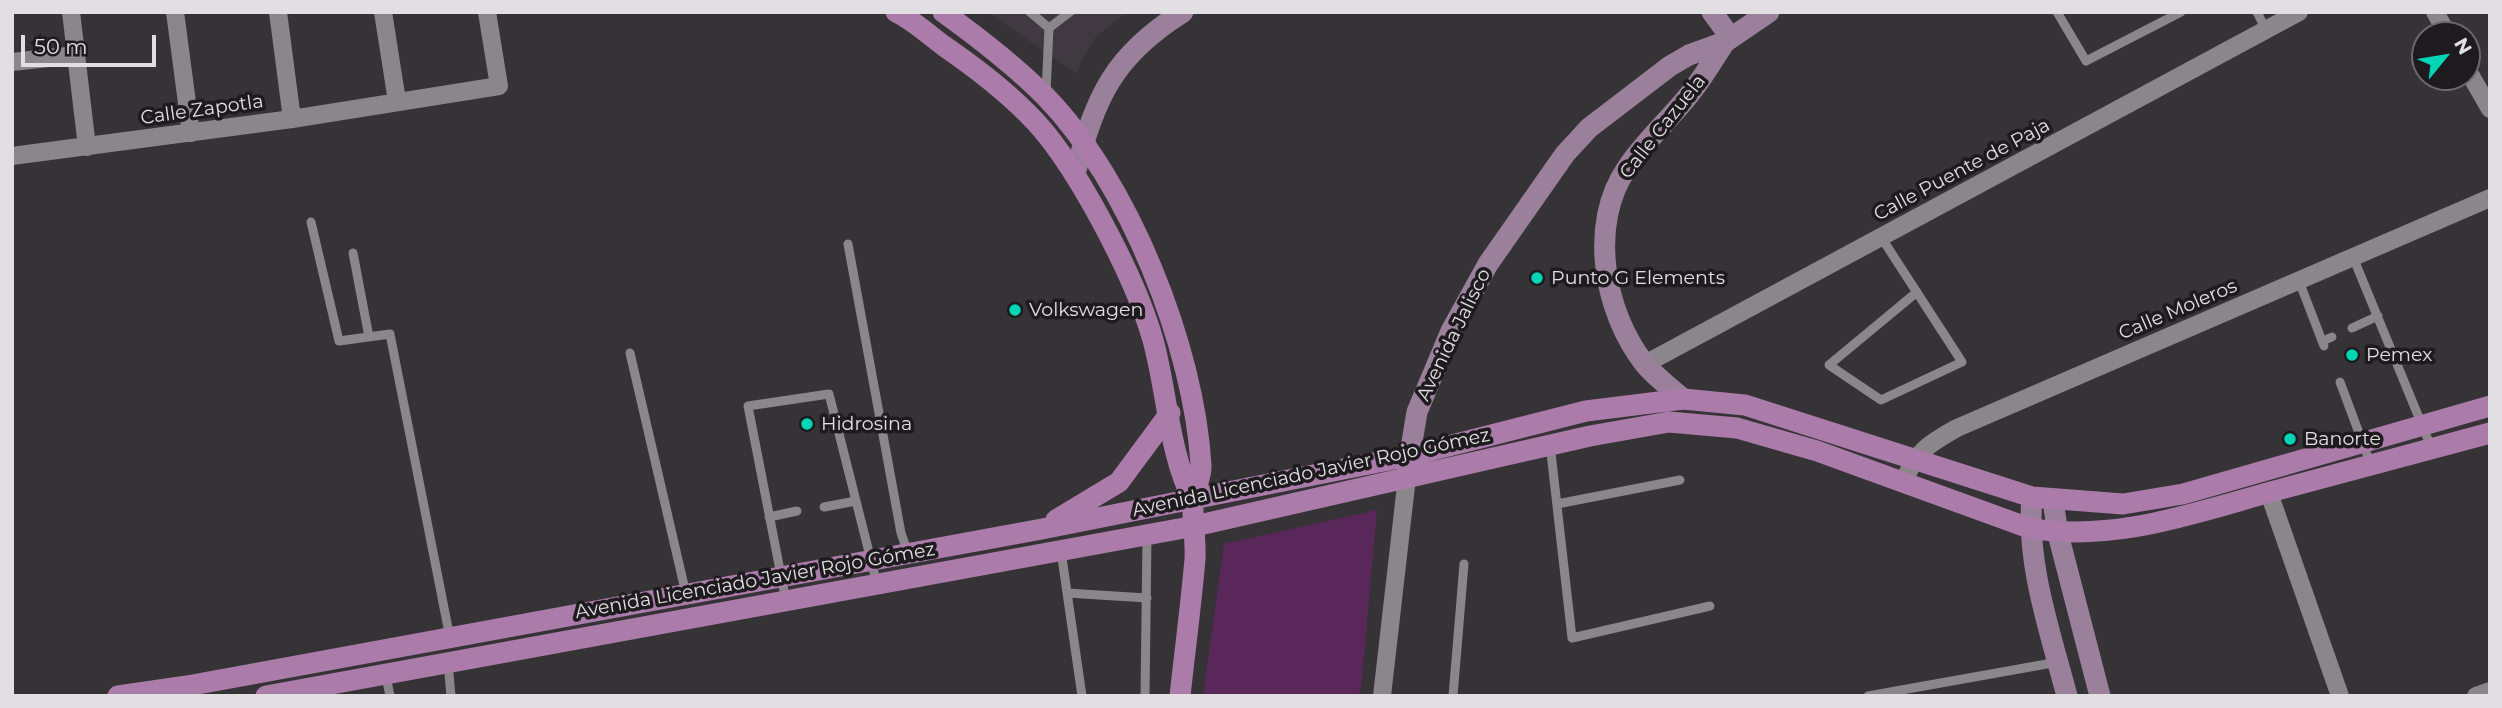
<!DOCTYPE html>
<html>
<head>
<meta charset="utf-8">
<style>
  body { margin:0 }
  #map { position:relative; width:2502px; height:708px; overflow:hidden; background:#363336; font-family:Montserrat,sans-serif }
  canvas { display:block }
  .frame { position:absolute; inset:0; border:14px solid #e1dfe1; pointer-events:none }
  .north { position:absolute; left:2411px; top:21px; width:70px; height:70px; box-sizing:border-box; background:#1d1b1d; border:2px solid #6b696b; border-radius:50%; rotate:60deg; font-size:19px; font-weight:700; line-height:28px; text-align:center; color:#e1dfe1 }
  .north::after { content:''; display:block; margin:auto; width:24px; height:32px; background:#02d5b6; clip-path:polygon(50% 0,100% 100%,50% 72%,0 100%) }
  .scale { position:absolute; left:21px; top:35px; width:135px; height:32px; box-sizing:border-box; border:4px solid #e1dfe1; border-top:0; padding-left:9px; font-size:21px; line-height:24px; white-space:nowrap; color:#e1dfe1; -webkit-text-stroke:5px #1d1b1d; paint-order:stroke }
</style>
</head>
<body>
<div id="map">
<canvas width="2502" height="708"></canvas>
<div class="frame"></div>
<div class="north">N</div>
<div class="scale">50 m</div>
</div>
<script>
const ctx = document.querySelector('canvas').getContext('2d');
ctx.lineJoin = 'round';
function fill(path, color) { ctx.fillStyle = color; ctx.fill(path, 'evenodd'); }
function stroke(path, color, width, dash) { ctx.strokeStyle = color; ctx.lineWidth = width; ctx.lineCap = dash ? 'butt' : 'round'; ctx.setLineDash(dash || []); ctx.stroke(path); }
function label(font, color, halo, rows, align = 'center') {
  ctx.font = font + ' Montserrat,sans-serif'; ctx.lineWidth = 7; ctx.setLineDash([]); ctx.textBaseline = 'middle'; ctx.strokeStyle = halo; ctx.fillStyle = color; for (const [text, x, y, turn = 0] of rows) {
    ctx.save(); ctx.translate(x, y); ctx.rotate((+turn || 0) * Math.PI / 180); ctx.textAlign = isNaN(turn) ? turn : align; if (halo) ctx.strokeText(text, 0, 0); ctx.fillText(text, 0, 0); ctx.restore();
  }
}
fill(new Path2D(`
  M988,12H1126L1095,38L1083,57L1077,74Z`), '#413941');
fill(new Path2D(`
  M1377,510L1361,688L1358,696H1203L1224,544Z`), '#5a275a');
stroke(new Path2D(`
  M1030,12L1049,28L1046,93
  M2057,12L2086,61L2181,12
  M2257,12L2266,30
  M1049,28L1070,12
  M311,222L339,341L390,334L450,638
  M1881,237L1962,362L1881,400L1829,365L1917,292
  M848,244L901,533L908,553
  M353,253L369,337
  M2353,257L2431,447
  M2299,281L2324,346
  M2352,328L2378,316
  M2323,341L2332,337
  M630,353L686,594
  M2340,382L2371,465
  M1550,444L1572,638L1710,606
  M1557,504L1680,480
  M824,507L856,501
  M769,517L797,511
  M1061,551L1082,696
  M1067,593L1147,598
  M786,601L748,406L829,394L877,584
  M448,663L451,696
  M386,676L390,696
  M1145,696L1147,536
  M1453,696L1464,564
  M1868,696L2058,662`), '#8a868a', 9);
stroke(new Path2D(`
  M71,12L87,147
  M175,12L191,133
  M278,12L292,119
  M383,12L397,101
  M2435,12L2448,35
  M12,62L76,55
  M2467,69L2490,109
  M12,156L292,119L499,86L487,12
  M1645,364L2299,12
  M1903,483C1916,452 1928,444 1957,428L2490,198
  M2269,493L2340,696
  M1382,696L1407,477
  M2476,696L2490,691`), '#8a868a', 18);
stroke(new Path2D(`
  M1712,12L1731,38
  M1075,174C1096,96 1113,56 1183,12
  M1683,399C1670,387 1654,376 1644,363C1604,312 1588,224 1627,168C1645,141 1669,120 1689,95C1703,78 1713,60 1725,42
  M1407,472L1417,412L1451,331L1488,264L1565,154L1589,128L1670,66L1689,55L1725,42L1769,12
  M2032,497C2026,564 2050,631 2067,696
  M2053,501L2058,534L2100,696`), '#9a809a', 21);
stroke(new Path2D(`
  M896,12C913,20 929,35 944,46C973,66 1002,88 1027,113C1074,158 1135,277 1153,340C1167,391 1169,454 1193,500
  M943,12C979,38 1014,65 1045,96C1129,182 1194,347 1201,465C1202,477 1194,489 1193,501C1192,520 1196,540 1195,559C1191,605 1185,650 1180,696
  M1056,520L1119,482L1170,413
  M118,696L187,686L1042,529L1409,456L1586,411L1683,399L1745,405L2032,497L2123,504L2183,494L2490,406
  M266,696L1195,526L1590,436L1669,422L1737,428L1817,451L2029,528C2113,543 2194,513 2274,491C2346,472 2418,453 2490,433`), '#ab7baa', 21);
for (const [x, y, r, color] of [
  [1537,278,7,"#02d5b6"],
  [1015,310,7,"#02d5b6"],
  [2352,355,7,"#02d5b6"],
  [807,424,7,"#02d5b6"],
  [2290,439,7,"#02d5b6"]
]) { const dot = new Path2D(); dot.arc(x, y, r, 0, 2 * Math.PI); ctx.fillStyle = color; ctx.fill(dot); stroke(dot, '#1d1b1d', 2.5); }
label('19px', '#e1dfe1', '#1d1b1d', [
  ["Calle Zapotla",202,110,-8],
  ["Calle Cazuela",1663,127,-52],
  ["Calle Puente de Paja",1962,170,-28],
  ["Calle Moleros",2178,310,-23],
  ["Avenida Jalisco",1454,335,-64],
  ["Avenida Licenciado Javier Rojo Gómez",1311,473,-12],
  ["Avenida Licenciado Javier Rojo Gómez",755,581,-10]
]);
label('19px', '#e1dfe1', '#1d1b1d', [
  ["Punto G Elements",1551,278],
  ["Volkswagen",1029,310],
  ["Pemex",2366,355],
  ["Hidrosina",821,424],
  ["Banorte",2304,439]
], 'left');
</script>
</body>
</html>
